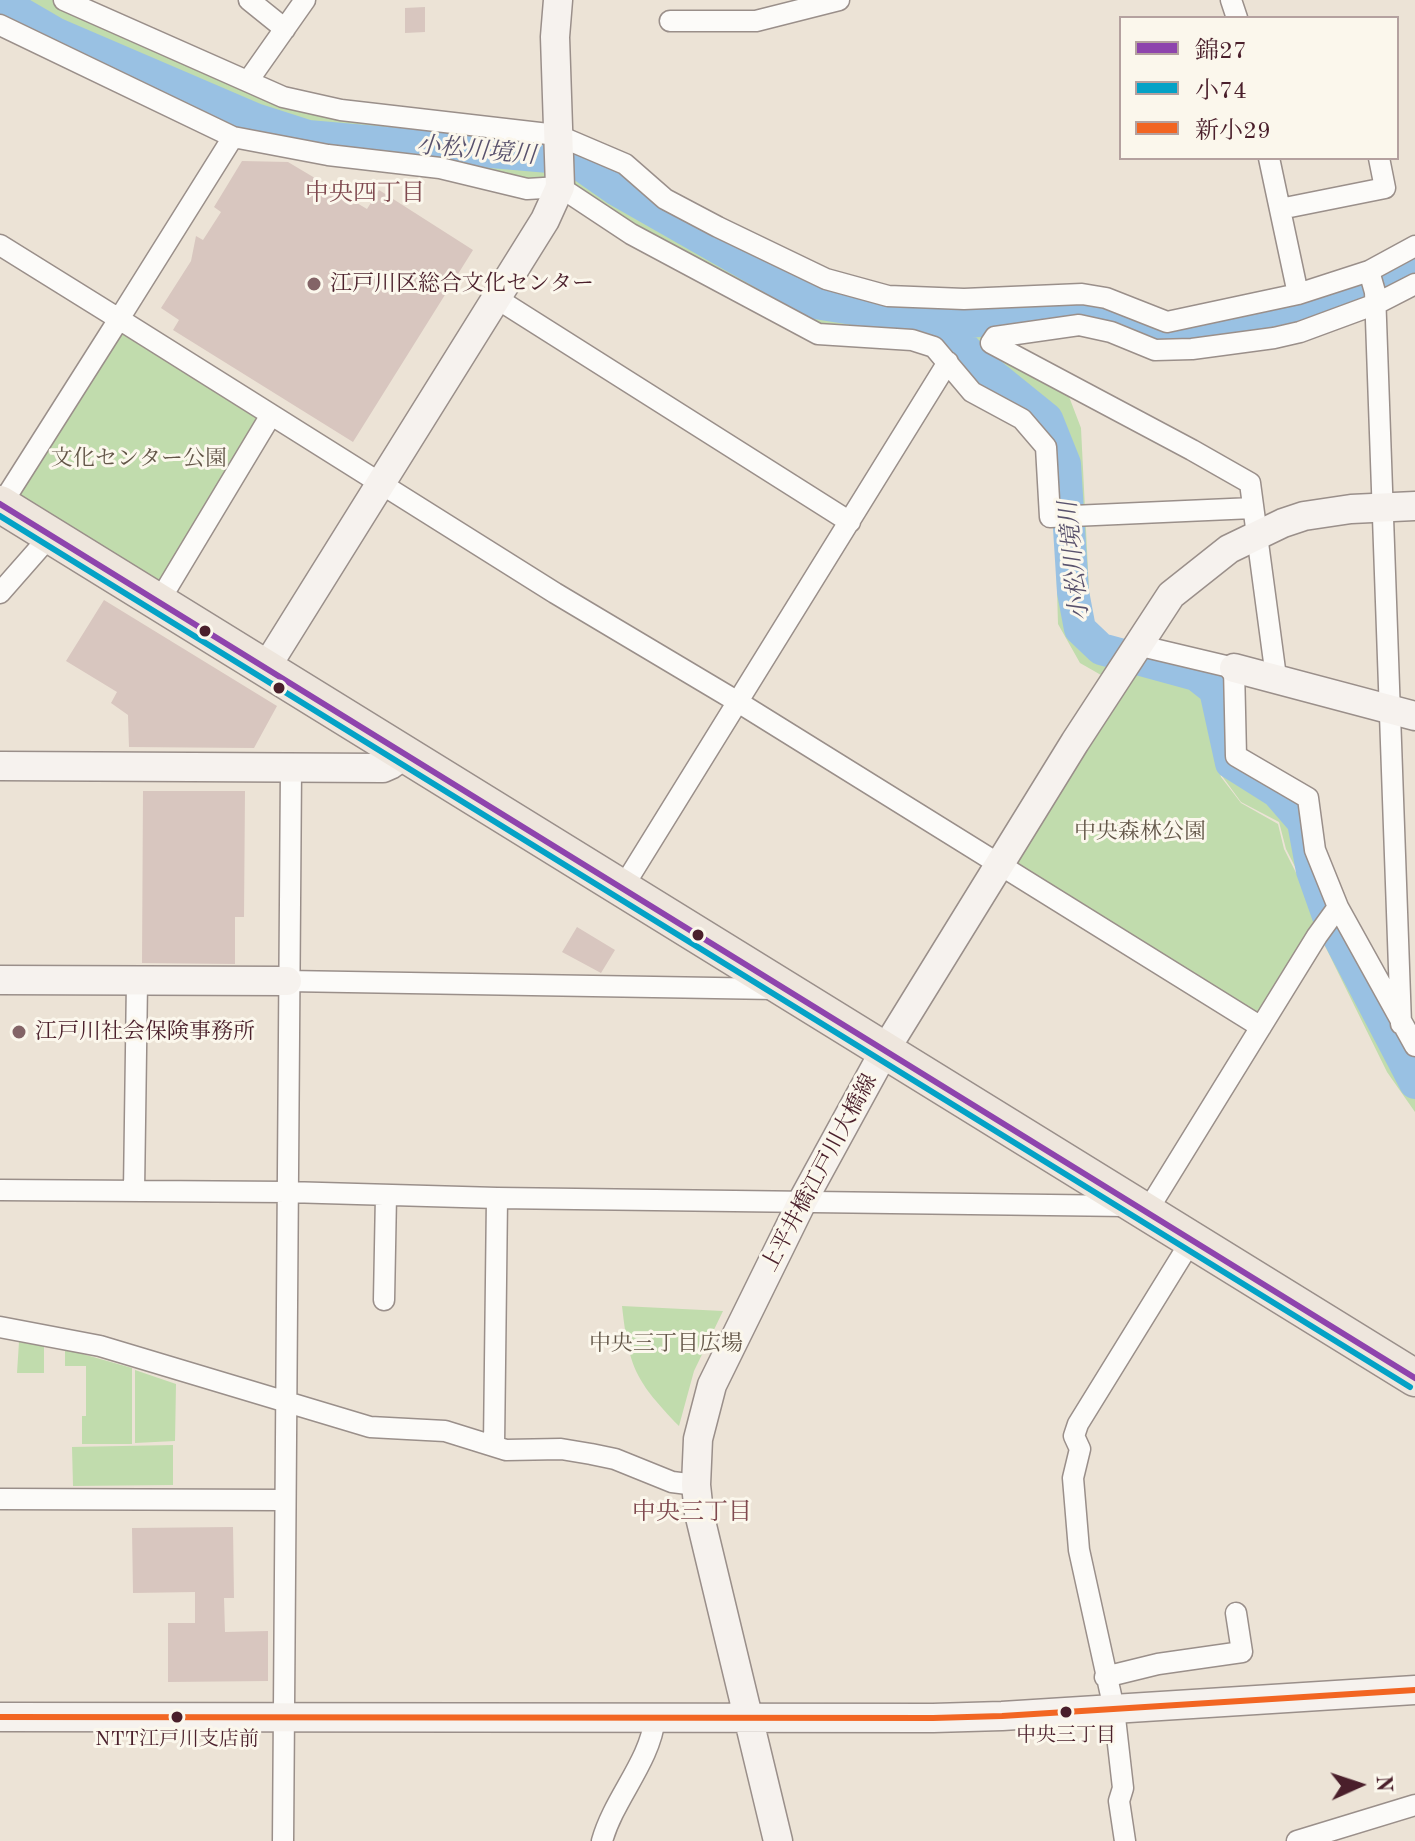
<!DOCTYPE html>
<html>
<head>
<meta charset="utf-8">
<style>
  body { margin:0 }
  #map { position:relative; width:1415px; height:1841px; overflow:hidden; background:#ece3d6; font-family:"Old Standard TT","Noto Serif JP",serif }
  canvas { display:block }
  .legend { position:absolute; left:1119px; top:16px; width:280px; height:144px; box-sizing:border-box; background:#fbf7ec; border:2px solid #b4a19f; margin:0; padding:10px 14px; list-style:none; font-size:24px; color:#4a1f2b }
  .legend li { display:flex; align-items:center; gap:16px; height:40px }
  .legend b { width:40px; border:2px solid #b4a19f }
  .north { position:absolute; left:1319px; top:1745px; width:80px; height:80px; -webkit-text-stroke:6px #fbf7ec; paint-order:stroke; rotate:87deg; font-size:22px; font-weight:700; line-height:32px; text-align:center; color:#4a1f2b }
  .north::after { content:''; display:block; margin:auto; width:28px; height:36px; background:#4a1f2b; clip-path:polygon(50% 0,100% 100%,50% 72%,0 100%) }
</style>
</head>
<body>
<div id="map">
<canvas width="1415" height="1841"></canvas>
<ul class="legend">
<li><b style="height:10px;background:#8e44ad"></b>錦27</li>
<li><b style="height:10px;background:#04a2c6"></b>小74</li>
<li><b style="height:10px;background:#f26522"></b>新小29</li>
</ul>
<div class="north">N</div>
</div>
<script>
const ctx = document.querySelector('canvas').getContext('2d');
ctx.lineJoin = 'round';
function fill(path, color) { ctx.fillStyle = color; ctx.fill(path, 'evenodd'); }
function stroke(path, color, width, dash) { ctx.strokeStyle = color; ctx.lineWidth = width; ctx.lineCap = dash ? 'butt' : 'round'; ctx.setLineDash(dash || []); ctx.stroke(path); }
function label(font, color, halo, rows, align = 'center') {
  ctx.font = font + ' "Old Standard TT","Noto Serif JP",serif'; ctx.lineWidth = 6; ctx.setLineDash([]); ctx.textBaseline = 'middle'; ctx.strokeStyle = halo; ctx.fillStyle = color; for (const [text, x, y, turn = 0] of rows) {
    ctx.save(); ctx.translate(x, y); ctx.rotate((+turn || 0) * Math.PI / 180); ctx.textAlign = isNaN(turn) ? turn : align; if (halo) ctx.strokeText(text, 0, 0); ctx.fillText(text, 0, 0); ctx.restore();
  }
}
fill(new Path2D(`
  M0,0H54L246,86L551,139L602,156L831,288L1082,299L1066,320L985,333L987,349L1068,394L1081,428L1091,631L1126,648L1231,671L1234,757L1306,800L1336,906L1323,922L1286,849L1279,822L1241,802L1222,776L1205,711L1221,777L1241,803L1278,824L1284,849L1322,924L1261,1020L1006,865L1115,683L1080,663L1058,624L1053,454L978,386L961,362L925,335L820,330L634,230L571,188L236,135L0,20Z
  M120,327L263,416L158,594L10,502Z
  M1338,913L1415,1052V1112L1387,1072L1321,938Z
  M622,1306L723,1311L694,1371L679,1426C636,1381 629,1369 622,1306Z
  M19,1342L44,1346V1373H17Z
  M65,1349L132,1368V1444H82V1416H86V1366H65Z
  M135,1370L176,1384L175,1441L135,1443Z
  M173,1445V1485L73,1486L72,1447Z`), '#c1dcad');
stroke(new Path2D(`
  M0,1L57,34L255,119L308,136L572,159L615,189L815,303L941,323L1000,320L1066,309L1124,328L1161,334L1355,293L1415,258
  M941,323L979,364L1047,419L1065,464L1073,592L1080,629L1101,649L1196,675L1215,690L1231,763L1277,792L1303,822L1312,871L1329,919L1415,1083`), '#99c1e3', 32);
fill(new Path2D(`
  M425,7V32L405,33V8Z
  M242,161L288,162L367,209L379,190L473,250L353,442L173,330L179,320L161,308L191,261L196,236L203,240L221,212L214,207Z
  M104,600L277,706L254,748L129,747L128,715L111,703L117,692L66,661Z
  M143,791H245L244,917H235V964L142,963Z
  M577,927L615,950L601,973L562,952Z
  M233,1527L234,1598H224L225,1632L268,1631V1681L168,1682V1623H195V1592L133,1593L132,1528Z`), '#d8c6bf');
const street = new Path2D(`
  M64,0L283,97L341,110L557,135L625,164L665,199L718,227L826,279L888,296L964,299L1082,294L1106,298L1167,322L1298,294L1369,271L1415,246
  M249,0L285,29
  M1231,0L1237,18
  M670,21H756L839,0
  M0,25L233,137L328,155L440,168L527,189L560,187L631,234L818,334L912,340L934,347L972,392L1022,419L1046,447L1050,517L1253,508
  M248,81L305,0
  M233,137L119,319L555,593L738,702L1261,1027
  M1269,158L1298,294
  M1280,209L1385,188L1379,158
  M0,245L119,319L1,505
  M1369,271L1375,292L1401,1024
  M496,298L850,522
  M0,593L50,536
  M158,603L271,415
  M1137,645L1234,668L1236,756L1308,798L1315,850L1338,907L1317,936L1146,1213
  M1276,677L1250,483L1192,450L991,343L995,337L1079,325L1111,332L1155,350L1192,349L1274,338L1300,332L1376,304L1415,284
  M623,887L948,362
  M1338,907L1415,1046
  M287,981L776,989
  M0,1190L287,1192L497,1198L1128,1206
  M134,1191L137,981
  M384,1300L386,1195
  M0,1327L100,1346L370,1427L445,1431L506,1450L561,1449L591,1454L615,1459L672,1482L696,1485
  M494,1445L497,1198
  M0,1499L284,1500
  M1105,1677L1158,1664L1242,1652L1236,1613
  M283,1841L291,768
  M602,1841C614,1798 650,1762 655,1718
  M1125,1841L1119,1801L1123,1788L1114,1709L1079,1550L1073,1478L1080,1449L1074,1436L1078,1424L1191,1241
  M1297,1841L1415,1805`);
const secondary = new Path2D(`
  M1234,668L1415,716
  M265,669L545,220L560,187L555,37L558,0
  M0,766L383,768L392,764L399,752
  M0,980L287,981
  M0,1717L933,1718L1002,1716L1415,1690
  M778,1841L699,1513L696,1485L698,1439L712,1385L803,1200L885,1050L1075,742L1171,595L1229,549L1283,523L1304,516L1351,509L1415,506`);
const highway = new Path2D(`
  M0,504L1415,1378`);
stroke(street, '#9a8f8a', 23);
stroke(secondary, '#9a8f8a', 31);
stroke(highway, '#9a8f8a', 39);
stroke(street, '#fcfbf9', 20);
stroke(secondary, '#f6f2ee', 28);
stroke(highway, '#eee6dd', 36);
stroke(new Path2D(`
  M0,504L1415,1378`), '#8e44ad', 6);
stroke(new Path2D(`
  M0,516L1410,1387`), '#04a2c6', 6);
stroke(new Path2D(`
  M0,1717L933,1718L1002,1716L1415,1690`), '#f26522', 6);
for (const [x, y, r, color] of [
  [314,284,8,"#836467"],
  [205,631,7,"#4a1f2b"],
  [279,688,7,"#4a1f2b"],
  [698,935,7,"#4a1f2b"],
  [19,1032,8,"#836467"],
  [1066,1712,7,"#4a1f2b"],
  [177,1717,7,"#4a1f2b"]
]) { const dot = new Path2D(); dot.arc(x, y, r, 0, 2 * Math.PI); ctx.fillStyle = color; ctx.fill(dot); stroke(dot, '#fbf7ec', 3); }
label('20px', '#4a1f2b', '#fbf7ec', [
  ["中央三丁目",1066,1736],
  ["NTT江戸川支店前",177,1740]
]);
label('22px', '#4a1f2b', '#fbf7ec', [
  ["江戸川区総合文化センター",330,284],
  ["江戸川社会保険事務所",35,1032]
], 'left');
label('22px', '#635648', '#fbf7ec', [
  ["文化センター公園",139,459],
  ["中央森林公園",1140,832],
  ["中央三丁目広場",666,1344]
]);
label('22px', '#4a1f2b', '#fbf7ec', [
  ["上平井橋江戸川大橋線",820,1173,-62]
]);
label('italic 24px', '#59526d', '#fbf7ec', [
  ["小松川境川",476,151,5],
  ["小松川境川",1075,561,-96]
]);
label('24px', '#7f494f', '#fbf7ec', [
  ["中央四丁目",365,194],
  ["中央三丁目",692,1513]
]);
</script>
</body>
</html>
